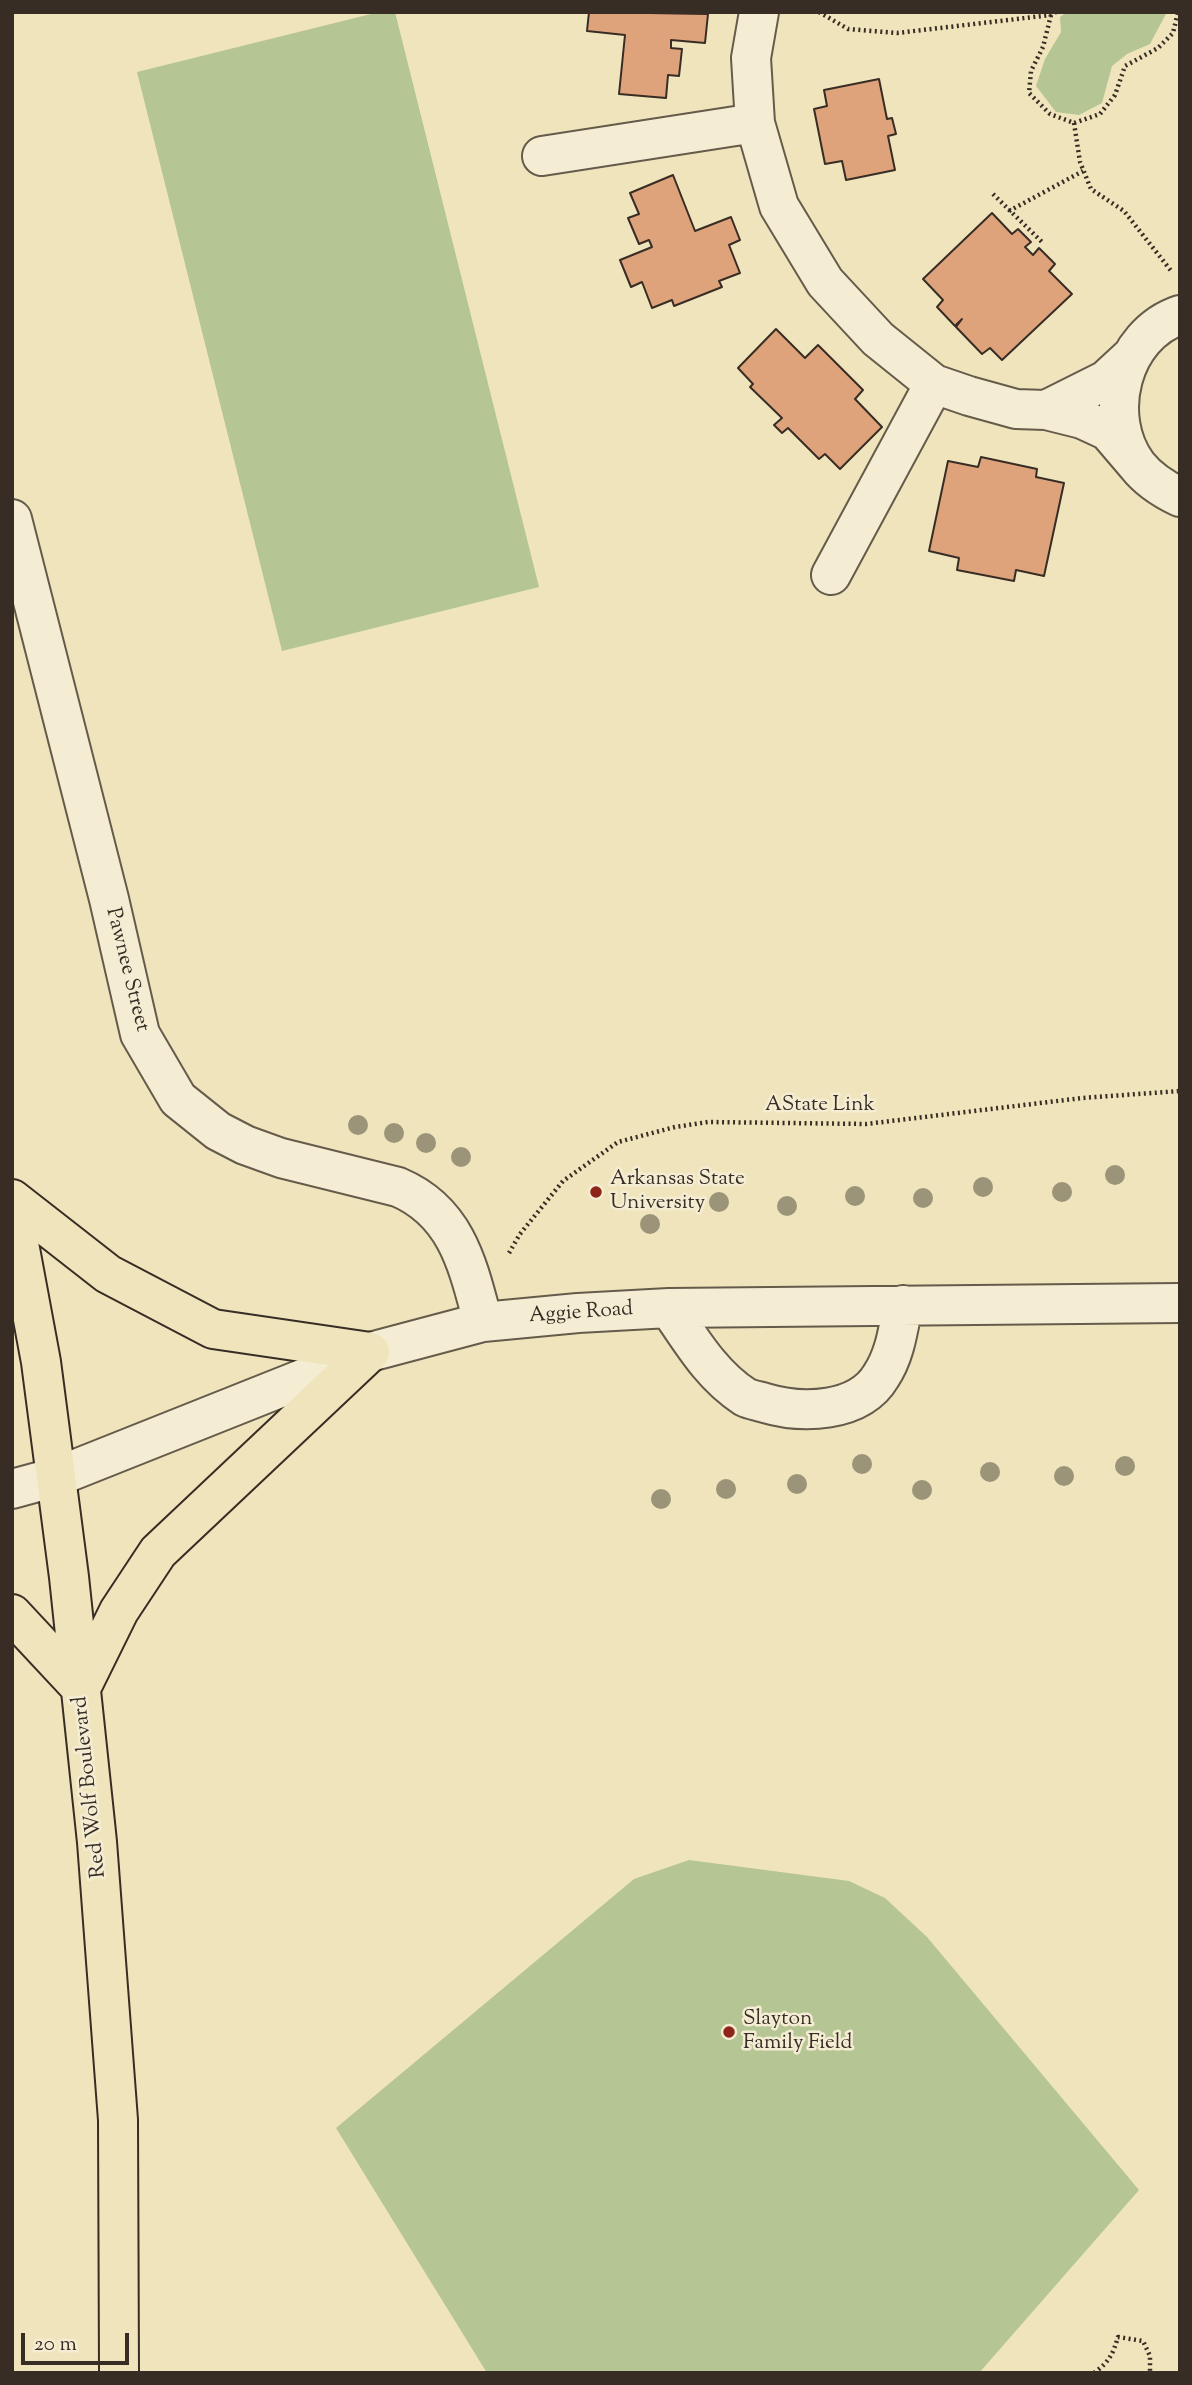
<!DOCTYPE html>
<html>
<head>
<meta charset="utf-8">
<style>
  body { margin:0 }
  #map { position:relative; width:1192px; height:2385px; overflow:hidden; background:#f0e4bc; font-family:"Sorts Mill Goudy",serif }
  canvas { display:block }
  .frame { position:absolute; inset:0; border:14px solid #372d25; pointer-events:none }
  .scale { position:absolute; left:21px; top:2333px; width:108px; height:32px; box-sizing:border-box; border:4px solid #372d25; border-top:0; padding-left:9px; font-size:21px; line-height:24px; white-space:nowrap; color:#372d25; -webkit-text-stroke:5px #f5edd3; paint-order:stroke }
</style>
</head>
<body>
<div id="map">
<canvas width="1192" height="2385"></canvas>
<div class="frame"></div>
<div class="scale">20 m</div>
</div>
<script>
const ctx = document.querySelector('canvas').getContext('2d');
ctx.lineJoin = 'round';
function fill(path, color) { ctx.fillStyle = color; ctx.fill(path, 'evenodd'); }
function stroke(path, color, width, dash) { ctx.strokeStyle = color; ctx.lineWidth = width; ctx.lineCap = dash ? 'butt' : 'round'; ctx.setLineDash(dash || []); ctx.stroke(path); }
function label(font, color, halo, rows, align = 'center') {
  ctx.font = font + ' "Sorts Mill Goudy",serif'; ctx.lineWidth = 5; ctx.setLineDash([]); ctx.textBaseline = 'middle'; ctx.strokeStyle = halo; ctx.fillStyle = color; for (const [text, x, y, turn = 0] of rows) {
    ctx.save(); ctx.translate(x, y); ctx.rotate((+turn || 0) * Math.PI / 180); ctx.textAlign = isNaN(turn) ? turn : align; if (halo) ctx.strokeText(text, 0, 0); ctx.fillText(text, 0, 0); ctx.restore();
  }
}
fill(new Path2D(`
  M379,12H395L539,587L282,651L137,72Z
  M1067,12H1167L1150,44L1127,54L1112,66L1102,103L1079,115L1056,112L1036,86L1045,59L1061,32L1060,17Z
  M689,1860L849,1881L885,1898L927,1937L1139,2190L979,2373H487L336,2128L634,1879Z`), '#b5c594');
const building = new Path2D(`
  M589,12L708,14L705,43L671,40V48L682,49L679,76L668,75L666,98L619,94L625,35L587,31Z
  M879,79L887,119L892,118L896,134L888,136L895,170L846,180L842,161L825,164L814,109L827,106L824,90Z
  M673,175L695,231L731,217L740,240L729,245L740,273L719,281L722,287L674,306L672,300L652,308L642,282L631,287L620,260L652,247L649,240L639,244L628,218L639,214L630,193Z
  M992,213L1012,234L1018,229L1031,242L1025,247L1033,255L1039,248L1055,264L1049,271L1072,294L1002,360L990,348L982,354L956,327L962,319L955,326L937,307L943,300L923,279Z
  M776,329L805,358L818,345L863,390L855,399L882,427L840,469L825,454L819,459L788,428L782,433L774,425L782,418L750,387L753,384L738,368Z
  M981,457L1037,469L1036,477L1064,483L1044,576L1016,570L1014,581L957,570L959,558L929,551L948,461L978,467Z`);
fill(building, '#dea37b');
stroke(building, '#372d25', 2);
const minor = new Path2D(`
  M759,12L751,58L755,123L779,206L825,282L878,339L934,384L969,396L1016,409L1046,410L1082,419L1108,431L1137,465
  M542,156L755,123
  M1180,315C1121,335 1101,416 1137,465C1148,479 1163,489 1180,497
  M1046,410L1106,380L1132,356
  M12,519L109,899L140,1034L178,1099L218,1131L245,1145L281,1158L398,1187C457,1212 468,1266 483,1322
  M831,575L934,384
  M669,1308C691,1340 711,1375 745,1397C751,1400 759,1401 765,1403C802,1414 859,1413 881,1376C895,1355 898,1330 903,1305
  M12,1489L56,1477L370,1352L483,1322L578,1313L669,1308L1180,1303`);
const highway = new Path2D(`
  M12,1199L108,1274L213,1329L370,1352
  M12,1206L41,1362L69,1577L97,1842L118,2120L119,2373
  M12,1614L81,1688
  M81,1688L119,1611L158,1552L370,1352`);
stroke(minor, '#655b4b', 42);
stroke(highway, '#372d25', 42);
stroke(new Path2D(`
  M819,12L848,29L897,33L1051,15L1056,12
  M1051,15L1043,47L1031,71L1029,93L1050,114L1074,123L1100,114L1115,95L1125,66L1158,48L1173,33L1178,12
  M1074,123L1080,162L1091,189L1124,211L1172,272
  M993,194L1043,243
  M1009,211L1083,171
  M509,1253L520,1234L563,1181L618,1142L675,1127L708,1122L866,1124L1082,1098L1180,1091
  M1094,2373C1109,2362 1113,2354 1118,2337L1143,2341L1150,2356V2373`), '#372d25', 4.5, [2, 3.5]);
stroke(minor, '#f5edd3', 38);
stroke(highway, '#f0e4bc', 38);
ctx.fillStyle = '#9b9478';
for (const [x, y] of [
  [358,1125],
  [394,1133],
  [426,1143],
  [461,1157],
  [1115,1175],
  [983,1187],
  [1062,1192],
  [855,1196],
  [923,1198],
  [719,1202],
  [787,1206],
  [650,1224],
  [862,1464],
  [1125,1466],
  [990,1472],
  [1064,1476],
  [797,1484],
  [726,1489],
  [922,1490],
  [661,1499]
]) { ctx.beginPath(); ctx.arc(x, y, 10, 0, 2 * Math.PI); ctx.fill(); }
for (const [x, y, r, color] of [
  [596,1192,7,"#8f2418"],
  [729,2032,7,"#8f2418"]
]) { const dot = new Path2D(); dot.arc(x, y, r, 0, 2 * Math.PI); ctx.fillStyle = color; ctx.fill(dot); stroke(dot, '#f5edd3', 2.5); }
label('21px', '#372d25', '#f5edd3', [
  ["Pawnee Street",126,970,76],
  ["AState Link",820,1106],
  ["Aggie Road",581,1314,-4],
  ["Red Wolf Boulevard",91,1787,-96]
]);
label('21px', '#372d25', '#f5edd3', [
  ["Arkansas State",610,1180],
  ["University",610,1204],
  ["Slayton",743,2020],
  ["Family Field",743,2044]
], 'left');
</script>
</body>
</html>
